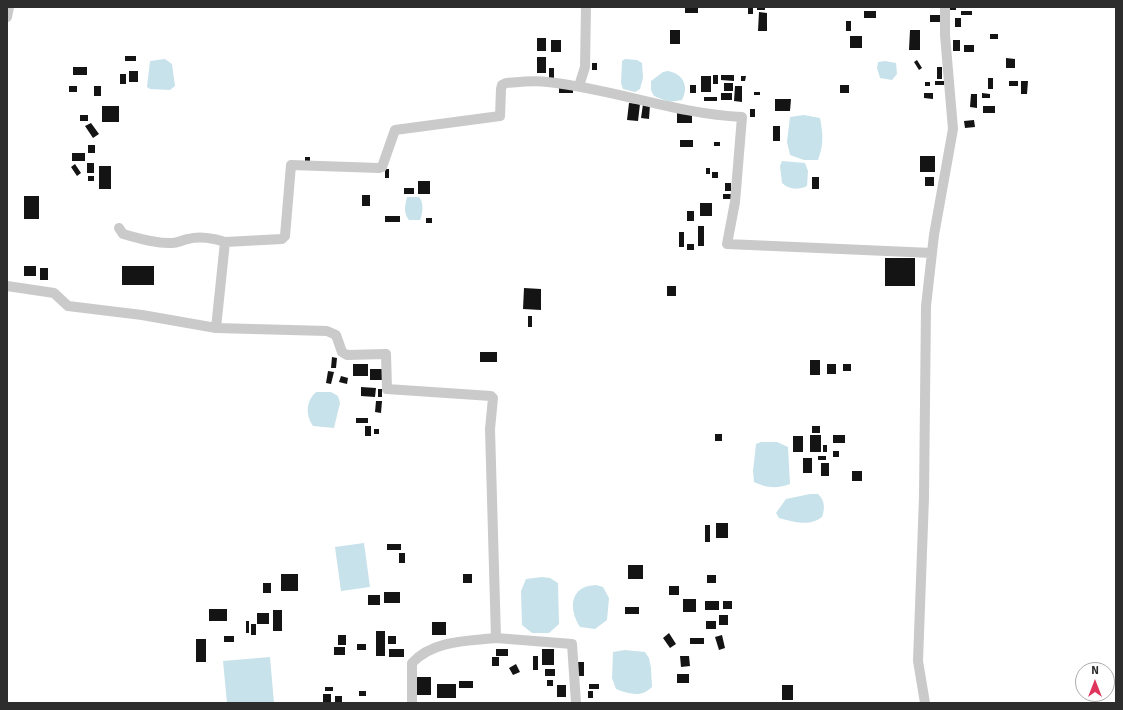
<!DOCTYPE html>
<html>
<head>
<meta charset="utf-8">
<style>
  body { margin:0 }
  #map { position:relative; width:1123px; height:710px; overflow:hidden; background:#fff; font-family:Signika,sans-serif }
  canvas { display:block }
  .frame { position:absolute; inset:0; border:8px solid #2d2d2d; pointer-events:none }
  .north { position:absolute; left:1075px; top:662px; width:40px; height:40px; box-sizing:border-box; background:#fff; border:1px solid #ababab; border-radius:50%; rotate:0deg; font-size:11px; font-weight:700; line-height:16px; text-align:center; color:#2d2d2d }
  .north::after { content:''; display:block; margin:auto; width:14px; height:18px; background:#df345b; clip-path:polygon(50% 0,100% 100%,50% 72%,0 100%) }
</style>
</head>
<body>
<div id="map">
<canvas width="1123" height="710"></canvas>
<div class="frame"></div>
<div class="north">N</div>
</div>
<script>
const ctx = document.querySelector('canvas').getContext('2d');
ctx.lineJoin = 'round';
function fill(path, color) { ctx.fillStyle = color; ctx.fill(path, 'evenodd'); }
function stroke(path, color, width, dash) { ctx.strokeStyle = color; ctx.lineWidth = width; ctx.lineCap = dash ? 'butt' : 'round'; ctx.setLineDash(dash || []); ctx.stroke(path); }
fill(new Path2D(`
  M165,59L172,64L175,86L170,90L150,89L147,87L150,61Z
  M625,59L637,60L642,63L643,78L640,89L635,92L623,89L621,83L622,61Z
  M885,61L896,63L897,74L892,80L880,78L877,68L878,62Z
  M668,71C684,74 689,87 682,100L669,102L654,96L651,90V81L663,72Z
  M804,115L820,118C823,134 824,144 818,160H804L790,155L787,142L790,117Z
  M782,161L805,163L808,171L807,186C798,190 789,190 782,183L780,166Z
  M407,197H419C424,202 423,213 420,220H409C403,213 405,205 407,197Z
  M316,392H331L338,396L340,403L334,428L313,426C305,415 306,401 316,392Z
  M761,442H777L788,447L790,484C775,489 768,488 754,482L753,471L756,444Z
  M810,494H818C825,500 825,509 822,517C809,527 794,522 779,518L776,513L786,499Z
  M364,543L370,587L341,591L335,547Z
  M542,577L550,578L558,583L559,624L549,633H532L522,625L521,591L526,579Z
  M596,585L603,587L609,598L607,620L595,629L580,627C568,608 570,586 596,585Z
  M625,650L645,652L649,658L651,668L652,687C641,698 629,694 616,689L612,678L613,652Z
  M270,657L274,703H227L223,661Z`), '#c7e2ea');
fill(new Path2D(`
  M685,7H698V13H685Z
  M748,7H753V14H748Z
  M757,7H765V10H757Z
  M949,7H956V10H949Z
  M864,11H876V18H864Z
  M961,11H972V15H961Z
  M759,12L767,13V31H758Z
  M930,15H942L941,22H930Z
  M955,18H961V27H955Z
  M846,21H851V31H846Z
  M670,30H680V44H670Z
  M910,30H920V50H909Z
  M990,34H998V39H990Z
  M850,36H862V48H850Z
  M537,38H546V51H537Z
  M551,40H561V52H551Z
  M953,40H960V51H953Z
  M964,45H974V52H964Z
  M125,56H136V61H125Z
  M537,57H546V73H537Z
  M1006,58L1015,59V68H1006Z
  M917,60L922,68L919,70L914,62Z
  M592,63H597V70H592Z
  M73,67H87V75H73Z
  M937,67H942V79H937Z
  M549,68H554V78H549Z
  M129,71H138V82H129Z
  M120,74H126V84H120Z
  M713,75H718V84H713Z
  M721,75H734V81L721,80Z
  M701,76H711V92H701Z
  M741,76H746L745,81H741Z
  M988,78H993V89H988Z
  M935,81H944V85H935Z
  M1009,81H1018V86H1009Z
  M1021,81H1028L1027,94H1021Z
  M925,82H930V86H925Z
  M724,83H733V91H724Z
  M690,85H696V93H690Z
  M840,85H849V93H840Z
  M69,86H77V92H69Z
  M94,86H101V96H94Z
  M735,86H742V102L734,101Z
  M559,87H573V93H559Z
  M754,92H760V95H754Z
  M721,93H732V100H721Z
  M924,93H933V99L924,98Z
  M982,93L990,94V98H982Z
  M971,94H977V108L970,107Z
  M704,97H717V101H704Z
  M775,99H791L790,111H775Z
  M629,103L640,104L638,121L627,120Z
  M643,104L650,105L649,119L641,118Z
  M102,106H119V122H102Z
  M983,106H995V113H983Z
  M750,109H755V117H750Z
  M677,112H692V123H677Z
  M80,115H88V121H80Z
  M974,120L975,127L965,128L964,121Z
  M91,123L99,134L93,138L85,126Z
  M773,126H780V141H773Z
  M680,140H693V147H680Z
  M714,142H720V146H714Z
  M88,145H95V153H88Z
  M72,153H85V161H72Z
  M920,156H935V172H920Z
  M305,157H310V163H305Z
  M87,163H94V173H87Z
  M75,164L81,173L77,176L71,167Z
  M99,166H111V189H99Z
  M706,168H710V174H706Z
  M385,169H389V178H385Z
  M712,172H718V178H712Z
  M88,176H94V181H88Z
  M812,177H819V189H812Z
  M925,177H934V186H925Z
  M418,181H430V194H418Z
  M725,183H731V191H725Z
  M404,188H414V194H404Z
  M723,194H731V199H723Z
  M362,195H370V206H362Z
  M24,196H39V219H24Z
  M700,203H712V216H700Z
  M687,211H694V221H687Z
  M385,216H400V222H385Z
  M426,218H432V223H426Z
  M698,226H704V246H698Z
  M679,232H684V247H679Z
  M687,244H694V250H687Z
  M885,258H915V286H885Z
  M24,266H36V276H24Z
  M122,266H154V285H122Z
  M40,268H48V280H40Z
  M667,286H676V296H667Z
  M524,288L541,289V310L523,309Z
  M528,316H532V327H528Z
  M480,352H497V362H480Z
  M332,357L337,358L336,368H331Z
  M810,360H820V375H810Z
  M353,364H368V376H353Z
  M827,364H836V374H827Z
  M843,364H851V371H843Z
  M370,369H385V380H370Z
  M328,371L334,372L331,384L326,383Z
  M341,376L348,378L347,384L339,382Z
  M361,387L376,388L375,397L361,396Z
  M378,389H382V397H378Z
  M376,401H382L381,413L375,412Z
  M356,418H368V423H356Z
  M365,426H371V436H365Z
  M812,426H820V433H812Z
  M374,429H379V434H374Z
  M715,434H722V441H715Z
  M810,435H821V452H810Z
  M833,435H845V443H833Z
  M793,436H803V452H793Z
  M823,445H827V452H823Z
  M833,451H839V457H833Z
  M818,456H826V460H818Z
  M803,458H812V473H803Z
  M821,463H829V476H821Z
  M852,471H862V481H852Z
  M716,523H728V538H716Z
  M705,525H710V542H705Z
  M387,544H401V550H387Z
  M399,553H405V563H399Z
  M628,565H643V579H628Z
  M281,574H298V591H281Z
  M463,574H472V583H463Z
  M707,575H716V583H707Z
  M263,583H271V593H263Z
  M669,586H679V595H669Z
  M384,592H400V603H384Z
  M368,595H380V605H368Z
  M683,599H696V612H683Z
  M705,601H719V610H705Z
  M723,601H732V609H723Z
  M625,607H639V614H625Z
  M209,609H227V621H209Z
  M273,610H282V631H273Z
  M257,613H269V624H257Z
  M719,615H728V625H719Z
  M246,621H249V633H246Z
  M706,621H716V629H706Z
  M432,622H446V635H432Z
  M251,624H256V635H251Z
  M376,631H385V656H376Z
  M669,633L676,644L670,648L663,638Z
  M338,635H346V645H338Z
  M722,635L725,648L719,650L715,637Z
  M224,636H234V642H224Z
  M388,636H396V644H388Z
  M690,638H704V644H690Z
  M196,639H206V662H196Z
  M357,644H366V650H357Z
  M334,647H345V655H334Z
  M389,649H404V657H389Z
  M496,649H508V656H496Z
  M542,649H554V665H542Z
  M533,656H538V670H533Z
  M680,656H689L690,666L681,667Z
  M492,657H499V666H492Z
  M576,662H584V676H576Z
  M516,664L520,672L513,675L509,668Z
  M545,669H555V676H545Z
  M677,674H689V683H677Z
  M414,677H431V695H414Z
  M547,680H553V686H547Z
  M459,681H473V688H459Z
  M437,684H456V698H437Z
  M589,684H599V689H589Z
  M557,685H566V697H557Z
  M782,685H793V700H782Z
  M325,687H333V691H325Z
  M359,691H366V696H359Z
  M588,691H593V698H588Z
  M323,694H331V702H323Z
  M335,696H342V703H335Z`), '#141414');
stroke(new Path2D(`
  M7,17L9,7
  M579,86L585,67L586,7
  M119,228L123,234C138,238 156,244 172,243C178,243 182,240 188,239C199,236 214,238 225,242
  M7,286L54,293L68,306L142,315L216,328L327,331L336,335L342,352L347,355L386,354L387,389L491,396L493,398L490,429L496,638L572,644L576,703
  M216,328L225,242L282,239L285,236L291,165L379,168L382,167L395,130L500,116L501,89L502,85L506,83C519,82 534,80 548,82C614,89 676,114 742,117L735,202L727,244L932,253
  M412,703V663C433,640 468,641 496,638
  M925,703L918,661L924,497L926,306L934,235L953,129L945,35V7`), '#cacaca', 10);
</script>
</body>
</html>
